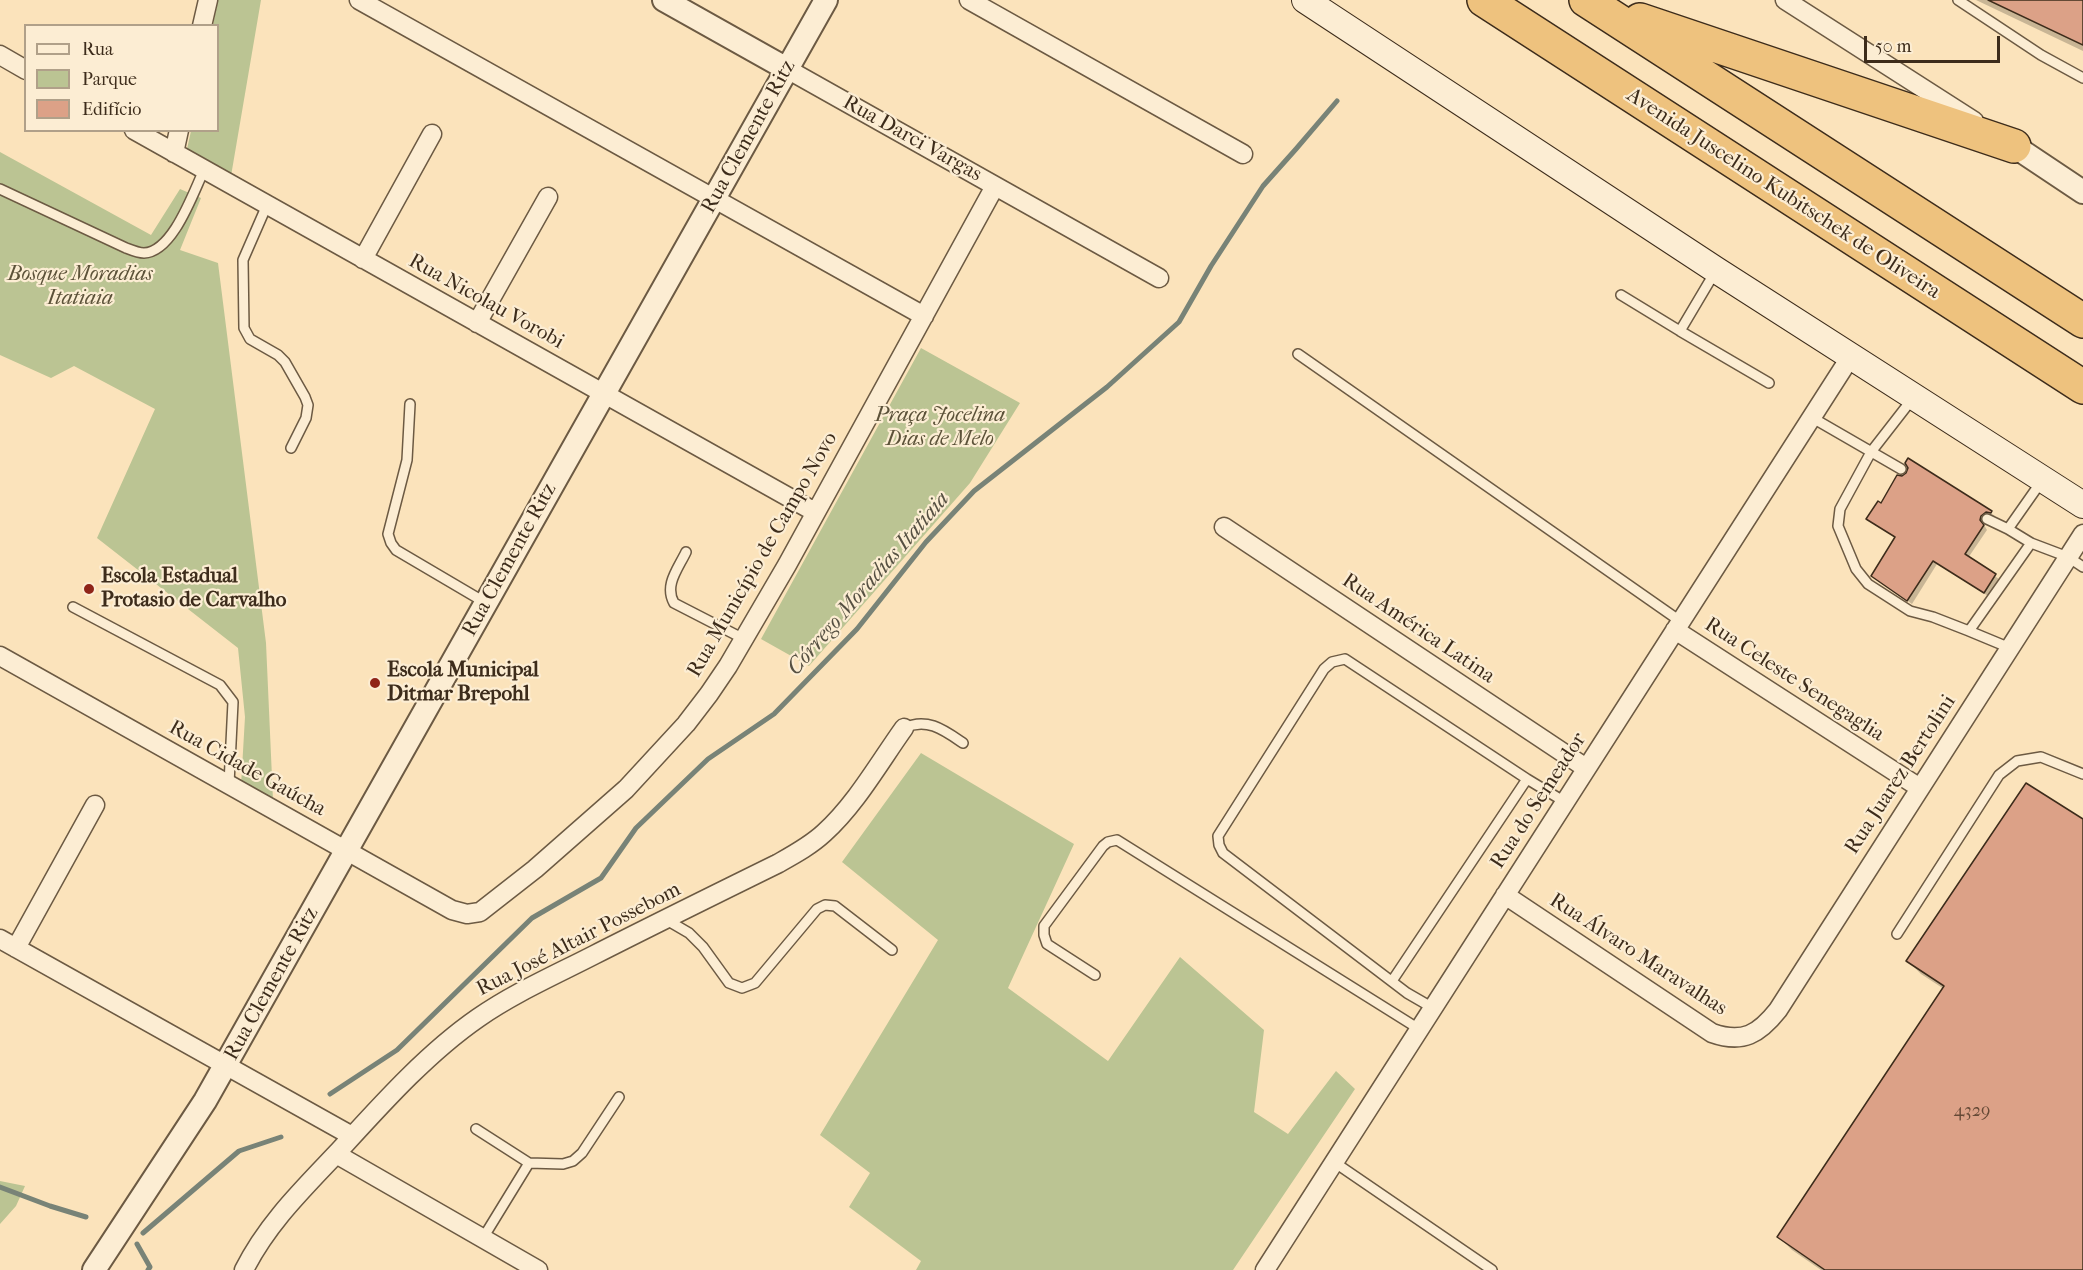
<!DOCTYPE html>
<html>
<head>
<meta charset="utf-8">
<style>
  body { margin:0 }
  #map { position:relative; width:2083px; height:1270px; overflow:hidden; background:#fbe3bb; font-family:"IM FELL French Canon",serif }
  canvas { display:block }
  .legend { position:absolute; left:24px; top:24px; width:195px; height:108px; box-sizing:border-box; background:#fcedd3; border:2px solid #b0a089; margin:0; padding:8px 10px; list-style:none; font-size:18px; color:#3d2c1b }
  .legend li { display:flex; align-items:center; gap:12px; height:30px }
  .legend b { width:30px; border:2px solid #b0a089 }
  .scale { position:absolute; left:1864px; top:36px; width:136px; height:27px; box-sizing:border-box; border:3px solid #3d2c1b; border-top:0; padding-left:8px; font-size:18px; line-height:21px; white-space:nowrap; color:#3d2c1b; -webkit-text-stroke:4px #fcedd3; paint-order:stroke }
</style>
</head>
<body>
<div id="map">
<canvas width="2083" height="1270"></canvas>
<ul class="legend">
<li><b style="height:8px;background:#fcedd3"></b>Rua</li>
<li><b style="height:16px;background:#bbc493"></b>Parque</li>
<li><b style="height:16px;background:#dca187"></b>Edifício</li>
</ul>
<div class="scale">50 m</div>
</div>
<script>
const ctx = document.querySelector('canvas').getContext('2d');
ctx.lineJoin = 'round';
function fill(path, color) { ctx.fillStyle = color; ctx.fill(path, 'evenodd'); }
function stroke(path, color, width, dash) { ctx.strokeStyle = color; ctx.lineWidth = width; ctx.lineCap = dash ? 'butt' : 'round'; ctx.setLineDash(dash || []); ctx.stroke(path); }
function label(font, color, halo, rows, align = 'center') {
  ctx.font = font + ' "IM FELL French Canon",serif'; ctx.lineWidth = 4.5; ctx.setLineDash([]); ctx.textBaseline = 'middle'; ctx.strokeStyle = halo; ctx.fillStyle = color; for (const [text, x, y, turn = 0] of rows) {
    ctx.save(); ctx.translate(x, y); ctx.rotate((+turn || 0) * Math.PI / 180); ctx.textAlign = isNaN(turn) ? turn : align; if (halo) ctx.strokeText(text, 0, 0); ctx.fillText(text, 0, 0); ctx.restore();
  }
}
fill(new Path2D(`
  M218,0H261L231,176L187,149L191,131L218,130V26L213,25Z
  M0,152L151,235L180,189L201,198L180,250L218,263L266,643L273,800L241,786L245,717L238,648L97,538L155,409L74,366L51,378L0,355Z
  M921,348L1020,403L970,483L809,666L761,639Z
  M921,753L1074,844L1008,988L1108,1061L1180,957L1264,1030L1254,1112L1288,1134L1336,1071L1355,1089L1233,1270H916L921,1261L849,1207L870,1173L820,1135L938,940L842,862Z
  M0,1181L25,1186L16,1206L0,1224Z`), '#bbc493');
fill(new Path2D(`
  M1976,0H2083V51Z
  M1908,460L1995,516H1990L1985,519L1984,525L1987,530L1968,558L1999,579L1988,596L1937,564L1912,604L1873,576L1897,538L1872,522L1902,477L1908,474Z
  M2083,821V1270H1821L1792,1250L1779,1237L1944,989L1921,974L1908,961Z`), '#0003');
stroke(new Path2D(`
  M330,1094L397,1050L532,918L601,878L636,828L708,759L774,714L857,629L926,542L974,491L1107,387L1179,322L1211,266L1263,186L1296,149L1337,101
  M0,1187L50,1206L86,1217
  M143,1233L239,1151L281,1137
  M137,1244L150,1267L148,1270`), '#788377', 5);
const building = new Path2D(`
  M1988,0H2083V45Z
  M1908,458L1992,511L1991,513L1986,512L1981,516L1980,520L1984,525L1965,554L1996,574L1984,593L1933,561L1907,601L1871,576L1895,537L1866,519L1878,501L1881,503L1897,475L1902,476L1906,473L1908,468L1905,463Z
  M2026,783L2083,819V1270H1825L1777,1237L1944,986L1906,961Z`);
fill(building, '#dca187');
stroke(building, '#3d2c1b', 1.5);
const service = new Path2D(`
  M1958,0L2041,55L2083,78
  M0,189L126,248C131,250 138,253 144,253C173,252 193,193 204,170
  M267,205L243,260L244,328L250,339L278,355L285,362L305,397L308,405L306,418L291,448
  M1715,272L1680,331L1769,383
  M1621,295L1680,331
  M1298,354L1680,621
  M1913,398L1871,452L1840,509L1838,526L1856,569L1868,584L1910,611L1933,617L1969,631
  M410,404L407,460L388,534L391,543L396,550L486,603
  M1811,417L1901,469
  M1987,519L2008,529L2031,543L1969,631L2010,648
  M2008,529L2041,482
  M2031,543L2068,557L2083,567
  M686,552C678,569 664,585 674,603L744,639
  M73,607L220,685L233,702L229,784
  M904,728C927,717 944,730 963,743
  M665,919L689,933L703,947L729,983L742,988L755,983L817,909L825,905L835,906L892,950
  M1897,934L1999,775L2017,761L2041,757L2083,774
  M1095,975L1047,944L1044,935V926L1103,846L1108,842L1117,840L1419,1029
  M1392,981L1527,779
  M1433,1008L1407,993L1223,853L1219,845L1218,836L1324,669L1332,662L1345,659L1527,779L1565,802
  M476,1129L529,1163L563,1164L573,1161L582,1153L619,1097
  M1334,1162L1492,1270
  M483,1238L529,1163`);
const minor = new Path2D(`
  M359,0L924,316
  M969,0L1243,154
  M1785,0L1974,121
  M202,26L208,0
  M0,55L26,70
  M787,69L1159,278
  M134,130L815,512
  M174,153L179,130
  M363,259L432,134
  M477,323L548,197
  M1224,527L1586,768
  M1675,630L1920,788
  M0,656L452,910L467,914L480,912L535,869L626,789L686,724L709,694L728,666L787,565L995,186
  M1505,895L1712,1033C1743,1044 1759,1034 1778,1010L2083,534
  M0,939L352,1136
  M16,948L95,805
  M336,1154L538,1270
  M244,1270C267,1224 302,1190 337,1153C380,1106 426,1054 478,1018C514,993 555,975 594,955C655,924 716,894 777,864C793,855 810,846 824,833C856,804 879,763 904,728
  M1265,1270L1851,356`);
const tertiary = new Path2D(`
  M664,0L787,69
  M2014,146L2083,192
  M94,1270L205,1101L826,0`);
const secondary = new Path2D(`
  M1305,0L1716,270L2083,505`);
const motorway = new Path2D(`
  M1484,0L2083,387
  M1586,0L2083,321
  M1640,20L2014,146`);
stroke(service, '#6c5a43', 12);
stroke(minor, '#6c5a43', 21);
stroke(tertiary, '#6c5a43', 26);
stroke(secondary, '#3d2c1b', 28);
stroke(motorway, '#3d2c1b', 36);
stroke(service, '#fcedd3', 9);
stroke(minor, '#fcedd3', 18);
stroke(tertiary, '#fcedd3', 22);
stroke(secondary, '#fcedd3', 26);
stroke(motorway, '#eec27e', 33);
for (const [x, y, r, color] of [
  [89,589,6,"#8f2418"],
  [375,683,6,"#8f2418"]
]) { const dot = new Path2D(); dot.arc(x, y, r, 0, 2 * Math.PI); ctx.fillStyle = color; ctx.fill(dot); stroke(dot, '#fcedd3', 2); }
label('18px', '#654936', null, [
  ["4329",1972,1112]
]);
label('21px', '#3d2c1b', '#fcedd3', [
  ["Rua Clemente Ritz",749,137,-61],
  ["Rua Darci Vargas",912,139,29],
  ["Avenida Juscelino Kubitschek de Oliveira",1783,194,33],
  ["Rua Nicolau Vorobi",486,302,29],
  ["Rua Município de Campo Novo",763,555,-60],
  ["Rua Clemente Ritz",510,560,-61],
  ["Rua América Latina",1418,629,34],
  ["Rua Celeste Senegaglia",1794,680,33],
  ["Rua Cidade Gaúcha",247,769,29],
  ["Rua Juarez Bertolini",1901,775,-57],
  ["Rua do Semeador",1539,801,-57],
  ["Rua José Altair Possebom",579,940,-27],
  ["Rua Álvaro Maravalhas",1638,955,33],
  ["Rua Clemente Ritz",272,984,-61]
]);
label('italic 21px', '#5c5239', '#fcedd3', [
  ["Bosque Moradias",80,275],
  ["Itatiaia",80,299],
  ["Praça Jocelina",940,416],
  ["Dias de Melo",940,440]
]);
label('bold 21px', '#3d2c1b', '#fcedd3', [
  ["Escola Estadual",101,577],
  ["Protasio de Carvalho",101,601],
  ["Escola Municipal",387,671],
  ["Ditmar Brepohl",387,695]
], 'left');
label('italic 22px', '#565042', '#fcedd3', [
  ["Córrego Moradias Itatiaia",869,584,-49]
]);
</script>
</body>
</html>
